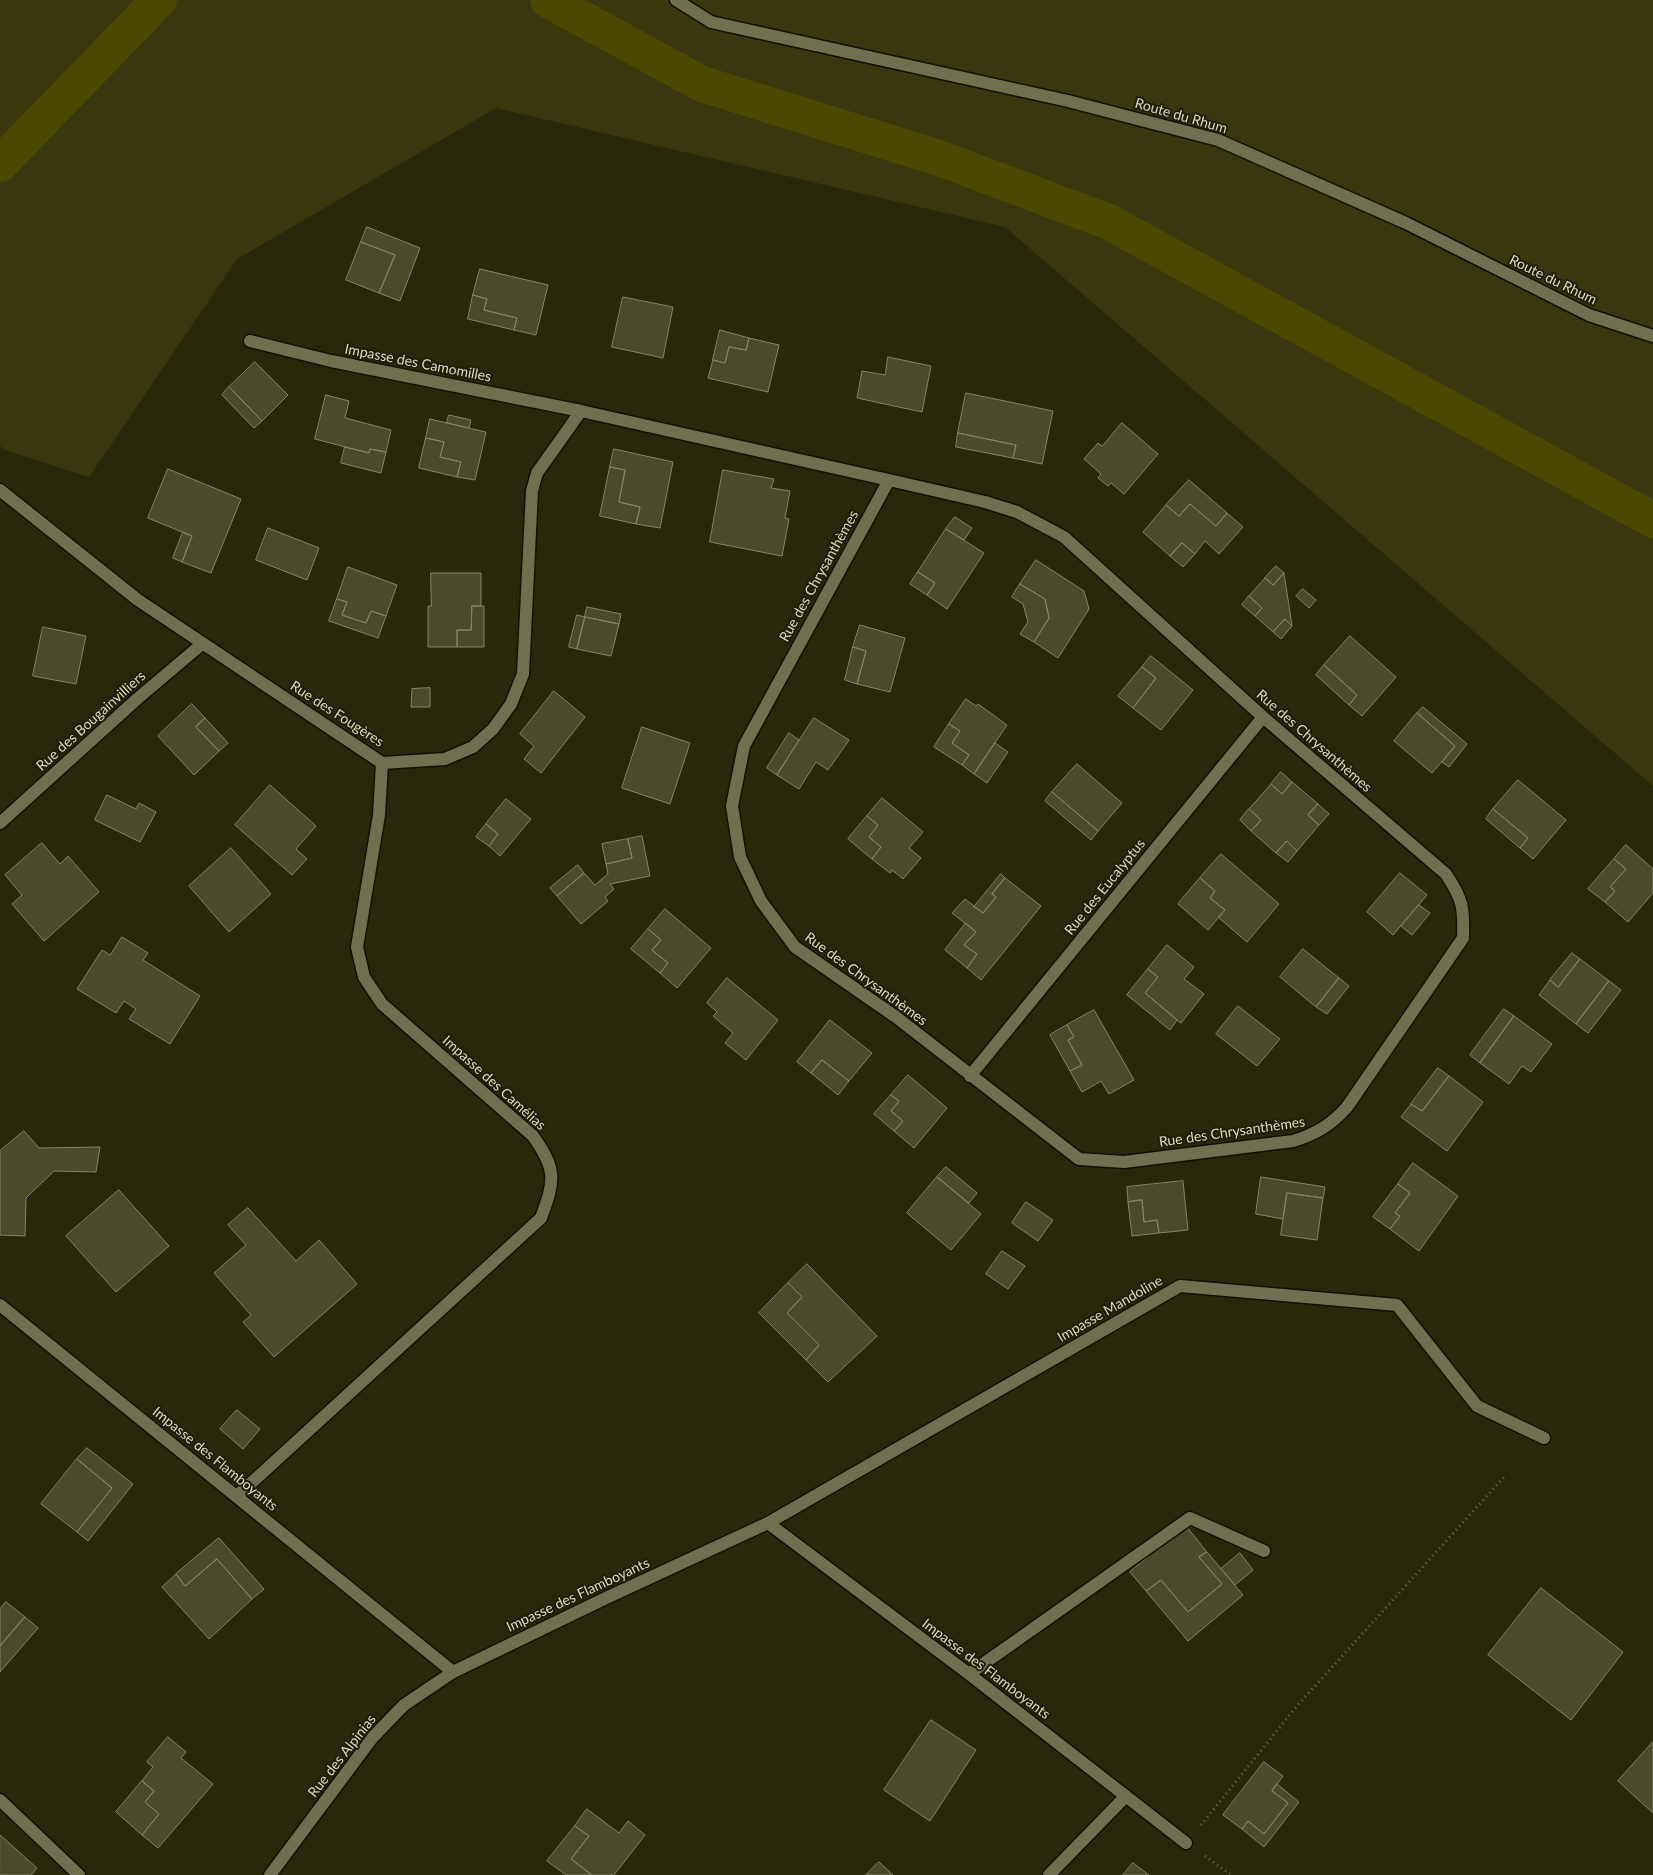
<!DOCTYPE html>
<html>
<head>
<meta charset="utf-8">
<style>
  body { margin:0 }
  canvas { display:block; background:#29280b }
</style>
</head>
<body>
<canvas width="1653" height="1875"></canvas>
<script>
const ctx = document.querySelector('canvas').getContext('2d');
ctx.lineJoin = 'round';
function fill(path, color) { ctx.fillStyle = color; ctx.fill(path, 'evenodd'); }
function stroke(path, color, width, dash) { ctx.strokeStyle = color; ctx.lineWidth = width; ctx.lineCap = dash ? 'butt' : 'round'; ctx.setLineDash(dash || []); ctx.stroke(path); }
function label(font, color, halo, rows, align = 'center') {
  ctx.font = font + ' Lato,sans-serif'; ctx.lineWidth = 4; ctx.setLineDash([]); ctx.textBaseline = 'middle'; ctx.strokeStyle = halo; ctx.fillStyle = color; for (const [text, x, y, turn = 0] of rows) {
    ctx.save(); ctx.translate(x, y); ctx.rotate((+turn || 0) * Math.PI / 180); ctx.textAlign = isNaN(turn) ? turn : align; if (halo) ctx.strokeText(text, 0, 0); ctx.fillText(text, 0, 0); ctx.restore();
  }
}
fill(new Path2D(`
  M0,0H1653V786L1005,227L496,108L237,259L89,477L5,450L0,446Z`), '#38370d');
stroke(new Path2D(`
  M548,0L702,84L939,158L1109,222L1653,520
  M0,164L159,0`), '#4b4800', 36);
const building = new Path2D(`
  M367,227L420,248L400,301L379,293L395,255L361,242Z
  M361,242L395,255L379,293L346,280Z
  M480,269L548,285L536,335L514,330L517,318L484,310L487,299L473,295Z
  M473,295L487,299L484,310L517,318L514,330L468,319Z
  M623,297L673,307L663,358L612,347Z
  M720,330L749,338L746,350L729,347L725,363L713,360Z
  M749,338L779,345L768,392L708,378L713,360L725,363L729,347L746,350Z
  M888,357L931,366L922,412L857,398L862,371L885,375Z
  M255,362L288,395L262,421L229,387Z
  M229,387L262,421L254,428L222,395Z
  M966,393L1053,411L1042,464L1013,458L1016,445L958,433Z
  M326,395L349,401L345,418L391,430L386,452L370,449L369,453L315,439Z
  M449,415L471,420L469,428L447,423Z
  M430,419L486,432L475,480L457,477L461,462L440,457L444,442L426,438Z
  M1122,423L1158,454L1124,494L1111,483L1108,486L1098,478L1101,474L1084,459L1098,443L1102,446Z
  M958,433L1016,445L1013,458L956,447Z
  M426,438L444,442L440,457L461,462L457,477L419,468Z
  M345,447L369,453L370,449L386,452L381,473L341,463Z
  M614,449L673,462L660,528L636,524L640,507L619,502L625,470L610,467Z
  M610,467L625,470L619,502L640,507L636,524L600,516Z
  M168,469L241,499L211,573L182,562L192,536L148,518Z
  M723,470L774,479L771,488L790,491L785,518L789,519L782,556L710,542Z
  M1189,480L1227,513L1216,526L1190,504L1179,516L1166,505Z
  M1190,504L1216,526L1227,513L1243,527L1219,554L1205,541L1195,554L1182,543L1170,556L1143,532L1166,505L1179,516Z
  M955,517L972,528L964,540L946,529Z
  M268,528L319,548L307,580L256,560Z
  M946,529L984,553L947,609L927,595L935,583L918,572Z
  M183,532L192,536L182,562L173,558Z
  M1182,543L1195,554L1183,567L1170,556Z
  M1036,560L1084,591L1089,609L1058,658L1034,642L1049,618L1045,599L1020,584Z
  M1276,566L1284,573L1273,585L1265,578Z
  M348,567L397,585L386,616L371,611L366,623L342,615L347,602L337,599Z
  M918,572L935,583L927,595L910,584Z
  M431,573H481V606H472L471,630H457V647H428V606H431Z
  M1284,573L1292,626L1285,619L1273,632L1255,616L1262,608L1249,596L1265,578L1273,585Z
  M1020,584L1045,599L1049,618L1034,642L1020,634L1028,622L1023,604L1012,597Z
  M1303,589L1316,600L1309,608L1296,596Z
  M1249,596L1262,608L1255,616L1242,605Z
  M337,599L347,602L342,615L366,623L371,611L386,616L378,638L329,621Z
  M472,606H484V647H457V630H471Z
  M587,607L621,614L619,624L585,617Z
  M577,615L585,617L577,649L569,647Z
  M585,617L619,624L611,656L577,649Z
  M1285,619L1292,626L1281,639L1273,632Z
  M860,625L905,638L890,692L857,684L866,651L853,647Z
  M43,627L86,636L76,684L33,676Z
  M1350,636L1396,677L1362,716L1349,705L1357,695L1324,665Z
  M853,647L866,651L857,684L845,680Z
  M1151,656L1193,690L1161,730L1133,708L1156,678L1142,667Z
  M1324,665L1357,695L1349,705L1316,675Z
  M1142,667L1156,678L1133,708L1118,696Z
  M430,688V707H411L412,689Z
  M554,691L585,717L541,773L524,759L534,746L520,734Z
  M966,699L976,706L978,704L1007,725L974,774L962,765L969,755L952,743L960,731L949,724Z
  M192,704L205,718L196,727L219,751L194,775L158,736Z
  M1423,707L1467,744L1449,767L1442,762L1455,746L1417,713Z
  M1417,713L1455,746L1432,773L1394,741Z
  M205,718L228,743L219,751L196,727Z
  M814,718L849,740L828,770L816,762L799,789L777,775Z
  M949,724L960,731L952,743L969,755L962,765L934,747Z
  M642,727L690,743L670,804L622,788Z
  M789,733L799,740L777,775L767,768Z
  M995,743L1008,752L987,783L974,774Z
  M1077,764L1122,803L1098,831L1052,792Z
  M1281,772L1292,782L1282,794L1271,784Z
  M1518,780L1566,820L1533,859L1520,848L1528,838L1493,809Z
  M1292,782L1318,804L1308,815L1319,825L1297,851L1287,841L1276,853L1251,831L1261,820L1249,809L1271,784L1282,794Z
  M270,785L316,826L296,849L307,859L292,875L235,825Z
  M1052,792L1098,831L1091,840L1045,801Z
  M107,795L136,809L139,803L156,812L140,842L95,820Z
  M882,798L923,832L909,848L921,858L903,879L892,870L890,873L872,859L881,847L869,837L878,825L867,816Z
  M506,799L531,819L500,856L489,846L498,834L486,824Z
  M1318,804L1329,814L1319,825L1308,815Z
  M1249,809L1261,820L1251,831L1240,820Z
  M1493,809L1528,838L1520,848L1486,819Z
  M867,816L878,825L869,837L881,847L872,859L848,839Z
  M486,824L498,834L489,846L476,837Z
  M642,836L650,876L610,884L614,889L605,897L608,901L581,924L557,896L584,873L595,885L608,874L606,864L632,858L628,839Z
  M628,839L632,858L606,864L602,844Z
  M1287,841L1297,851L1288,862L1276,853Z
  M42,843L60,864L68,856L99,892L44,941L12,904L22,895L5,875Z
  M1626,845L1653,869V893L1628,922L1605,902L1615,891L1610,887L1626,869L1614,859Z
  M231,848L271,894L229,932L189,886Z
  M1221,854L1279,904L1247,942L1218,917L1225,910L1210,898L1215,891L1200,878Z
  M1614,859L1626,869L1610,887L1615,891L1605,902L1588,889Z
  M578,865L584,873L557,896L550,888Z
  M1400,873L1427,895L1393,935L1367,912Z
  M1001,874L1005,878L992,894L996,897L983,913L974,907Z
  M1005,878L1041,906L981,980L967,968L977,954L964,945L976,932L952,913L965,899L983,913L996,897L992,894Z
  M1200,878L1215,891L1210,898L1225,910L1208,930L1178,904Z
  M1419,905L1430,913L1412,935L1401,926Z
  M665,909L711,948L677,988L660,973L668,963L652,950L661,940L648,929Z
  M966,923L976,932L964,945L977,954L967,968L945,950Z
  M648,929L661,940L652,950L668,963L660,973L631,949Z
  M122,937L148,953L143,960L200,996L170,1044L129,1019L136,1009L124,1001L116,1013L77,989L102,950L110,955Z
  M1167,945L1194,967L1184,979L1204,994L1181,1023L1145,993L1158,977L1148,969Z
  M1303,949L1339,978L1316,1007L1280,977Z
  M1572,953L1580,959L1558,987L1550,980Z
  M1580,959L1609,981L1576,1024L1539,995L1550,980L1558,987Z
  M1148,969L1158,977L1145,993L1177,1020L1170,1030L1127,995Z
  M727,978L778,1020L746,1060L725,1043L733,1033L713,1016L717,1012L707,1003Z
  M1339,978L1349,986L1327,1014L1316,1007Z
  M1609,981L1621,990L1588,1033L1576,1024Z
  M1238,1006L1280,1039L1257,1066L1216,1034Z
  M1504,1009L1514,1016L1480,1063L1470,1055Z
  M1094,1010L1134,1080L1109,1094L1101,1081L1082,1092L1070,1071L1082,1065L1068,1040L1074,1037L1067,1025Z
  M1514,1016L1552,1044L1531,1072L1522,1066L1509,1084L1480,1063Z
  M830,1020L872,1053L849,1081L822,1060L811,1073L797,1062Z
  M1067,1025L1074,1037L1068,1040L1082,1065L1070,1071L1050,1035Z
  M822,1060L849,1081L838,1095L811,1073Z
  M1438,1068L1449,1076L1422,1111L1411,1104Z
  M908,1075L947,1108L914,1148L894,1131L903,1121L891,1111L899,1101L891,1095Z
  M1449,1076L1483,1102L1447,1151L1401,1117L1411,1104L1422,1111Z
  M891,1095L899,1101L891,1111L903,1121L894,1131L874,1114Z
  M24,1131L39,1148L100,1147L96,1172L54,1171L26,1198L25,1236L0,1235V1151Z
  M1413,1163L1458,1196L1419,1251L1390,1229L1400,1216L1395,1213L1410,1193L1398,1184Z
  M946,1167L977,1193L969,1203L937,1177Z
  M937,1177L981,1214L951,1250L907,1213Z
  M1261,1177L1325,1187L1323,1198L1287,1193L1283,1219L1256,1214Z
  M1183,1181L1188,1230L1159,1233L1157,1220L1144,1222L1142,1200L1128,1202L1127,1187Z
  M1398,1184L1410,1193L1395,1213L1400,1216L1390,1229L1373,1217Z
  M119,1190L169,1246L116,1292L66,1236Z
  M1287,1193L1323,1198L1317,1240L1281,1235Z
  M1142,1200L1144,1222L1157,1220L1159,1233L1132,1236L1128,1202Z
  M1026,1202L1053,1220L1038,1241L1012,1223Z
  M248,1208L296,1261L319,1240L357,1284L274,1357L243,1322L251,1315L214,1273L246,1245L228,1225Z
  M1002,1251L1025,1266L1008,1289L986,1274Z
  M807,1264L877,1336L828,1382L806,1360L819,1345L787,1313L802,1297L788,1283Z
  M788,1283L802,1297L787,1313L819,1345L806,1360L759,1313Z
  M237,1410L260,1429L243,1449L220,1429Z
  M87,1448L133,1484L88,1541L77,1532L112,1488L77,1459Z
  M77,1459L112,1488L77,1532L41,1504Z
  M1186,1526L1207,1552L1199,1557L1222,1584L1188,1612L1161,1580L1146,1591L1130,1572Z
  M219,1538L264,1589L252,1599L217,1559L185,1586L176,1574Z
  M1207,1552L1243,1595L1188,1641L1146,1591L1161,1580L1188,1612L1222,1584L1199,1557Z
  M1240,1553L1253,1570L1235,1585L1221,1569Z
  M217,1559L252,1599L209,1639L162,1587L176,1574L185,1586Z
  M1541,1588L1623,1652L1571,1720L1488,1655Z
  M6,1602L25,1617L0,1646V1609Z
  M25,1617L38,1628L0,1672V1646Z
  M931,1720L976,1750L930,1821L884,1790Z
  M168,1737L186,1752L181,1758L213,1784L158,1848L142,1835L159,1814L145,1802L154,1791L142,1781L153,1767L147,1762Z
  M1653,1742V1813L1618,1781Z
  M1264,1762L1283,1776L1272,1791L1288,1803L1264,1834L1248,1821L1242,1829L1223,1815Z
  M142,1781L154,1791L145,1802L159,1814L142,1835L116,1812Z
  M1277,1784L1299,1802L1264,1847L1242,1829L1248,1821L1264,1834L1288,1803L1272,1791Z
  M587,1809L619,1833L628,1821L645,1835L614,1875H592L571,1859L589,1836L575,1826Z
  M575,1826L589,1836L571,1859L592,1875H566L547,1861Z
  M0,1835L37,1868L31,1875H0Z
  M879,1862L893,1875H866Z
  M1133,1863L1149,1875H1123Z`);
fill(building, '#4a4a2c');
stroke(building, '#858566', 1);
const minor = new Path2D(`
  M250,341L331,361L581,411L889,480L985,502L1017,512L1064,537L1263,717L1446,874C1463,900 1464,907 1463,938L1347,1107C1331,1125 1316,1134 1293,1141L1124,1162L1079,1159L896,1017L795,947L761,901L740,857L732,806L744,746L889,480
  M0,490L138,600L382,763L445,759L473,747L493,729L511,704L523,674L532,491L537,473L581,411
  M0,823L137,699L202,644
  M970,1076L1263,717
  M0,1305L453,1672
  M237,1496L541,1218C555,1180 557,1170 533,1136L382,1004L364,977L357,947L379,815L382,763
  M768,1523L969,1674L1186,1843
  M969,1674L1190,1518L1264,1551
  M0,1800L79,1875
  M270,1875L373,1737L404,1705L453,1672L606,1598L768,1523L1180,1286L1397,1305L1477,1406L1544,1438
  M1049,1875L1126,1796`);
const tertiary = new Path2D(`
  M676,0L711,22L1068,101L1218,140L1406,223L1589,315L1653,336`);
stroke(minor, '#121100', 15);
stroke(tertiary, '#121100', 15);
stroke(new Path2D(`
  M1201,1825L1297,1706L1504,1477
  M1205,1856L1231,1875`), '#6c6b53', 3, [1, 4]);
stroke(minor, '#707051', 12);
stroke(tertiary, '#707051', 12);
label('14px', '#dcdccb', '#201f03', [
  ["Route du Rhum",1181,116,16],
  ["Route du Rhum",1553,280,26],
  ["Impasse des Camomilles",418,363,11],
  ["Rue des Chrysanthèmes",819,576,-61],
  ["Rue des Fougères",337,714,33],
  ["Rue des Bougainvilliers",91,721,-42],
  ["Rue des Chrysanthèmes",1314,741,41],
  ["Rue des Eucalyptus",1105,887,-51],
  ["Rue des Chrysanthèmes",866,979,36],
  ["Impasse des Camélias",494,1083,42],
  ["Rue des Chrysanthèmes",1232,1132,-8],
  ["Impasse Mandoline",1110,1309,-30],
  ["Impasse des Flamboyants",215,1459,39],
  ["Impasse des Flamboyants",578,1595,-25],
  ["Impasse des Flamboyants",986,1669,37],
  ["Rue des Alpinias",342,1756,-52]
]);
</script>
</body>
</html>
